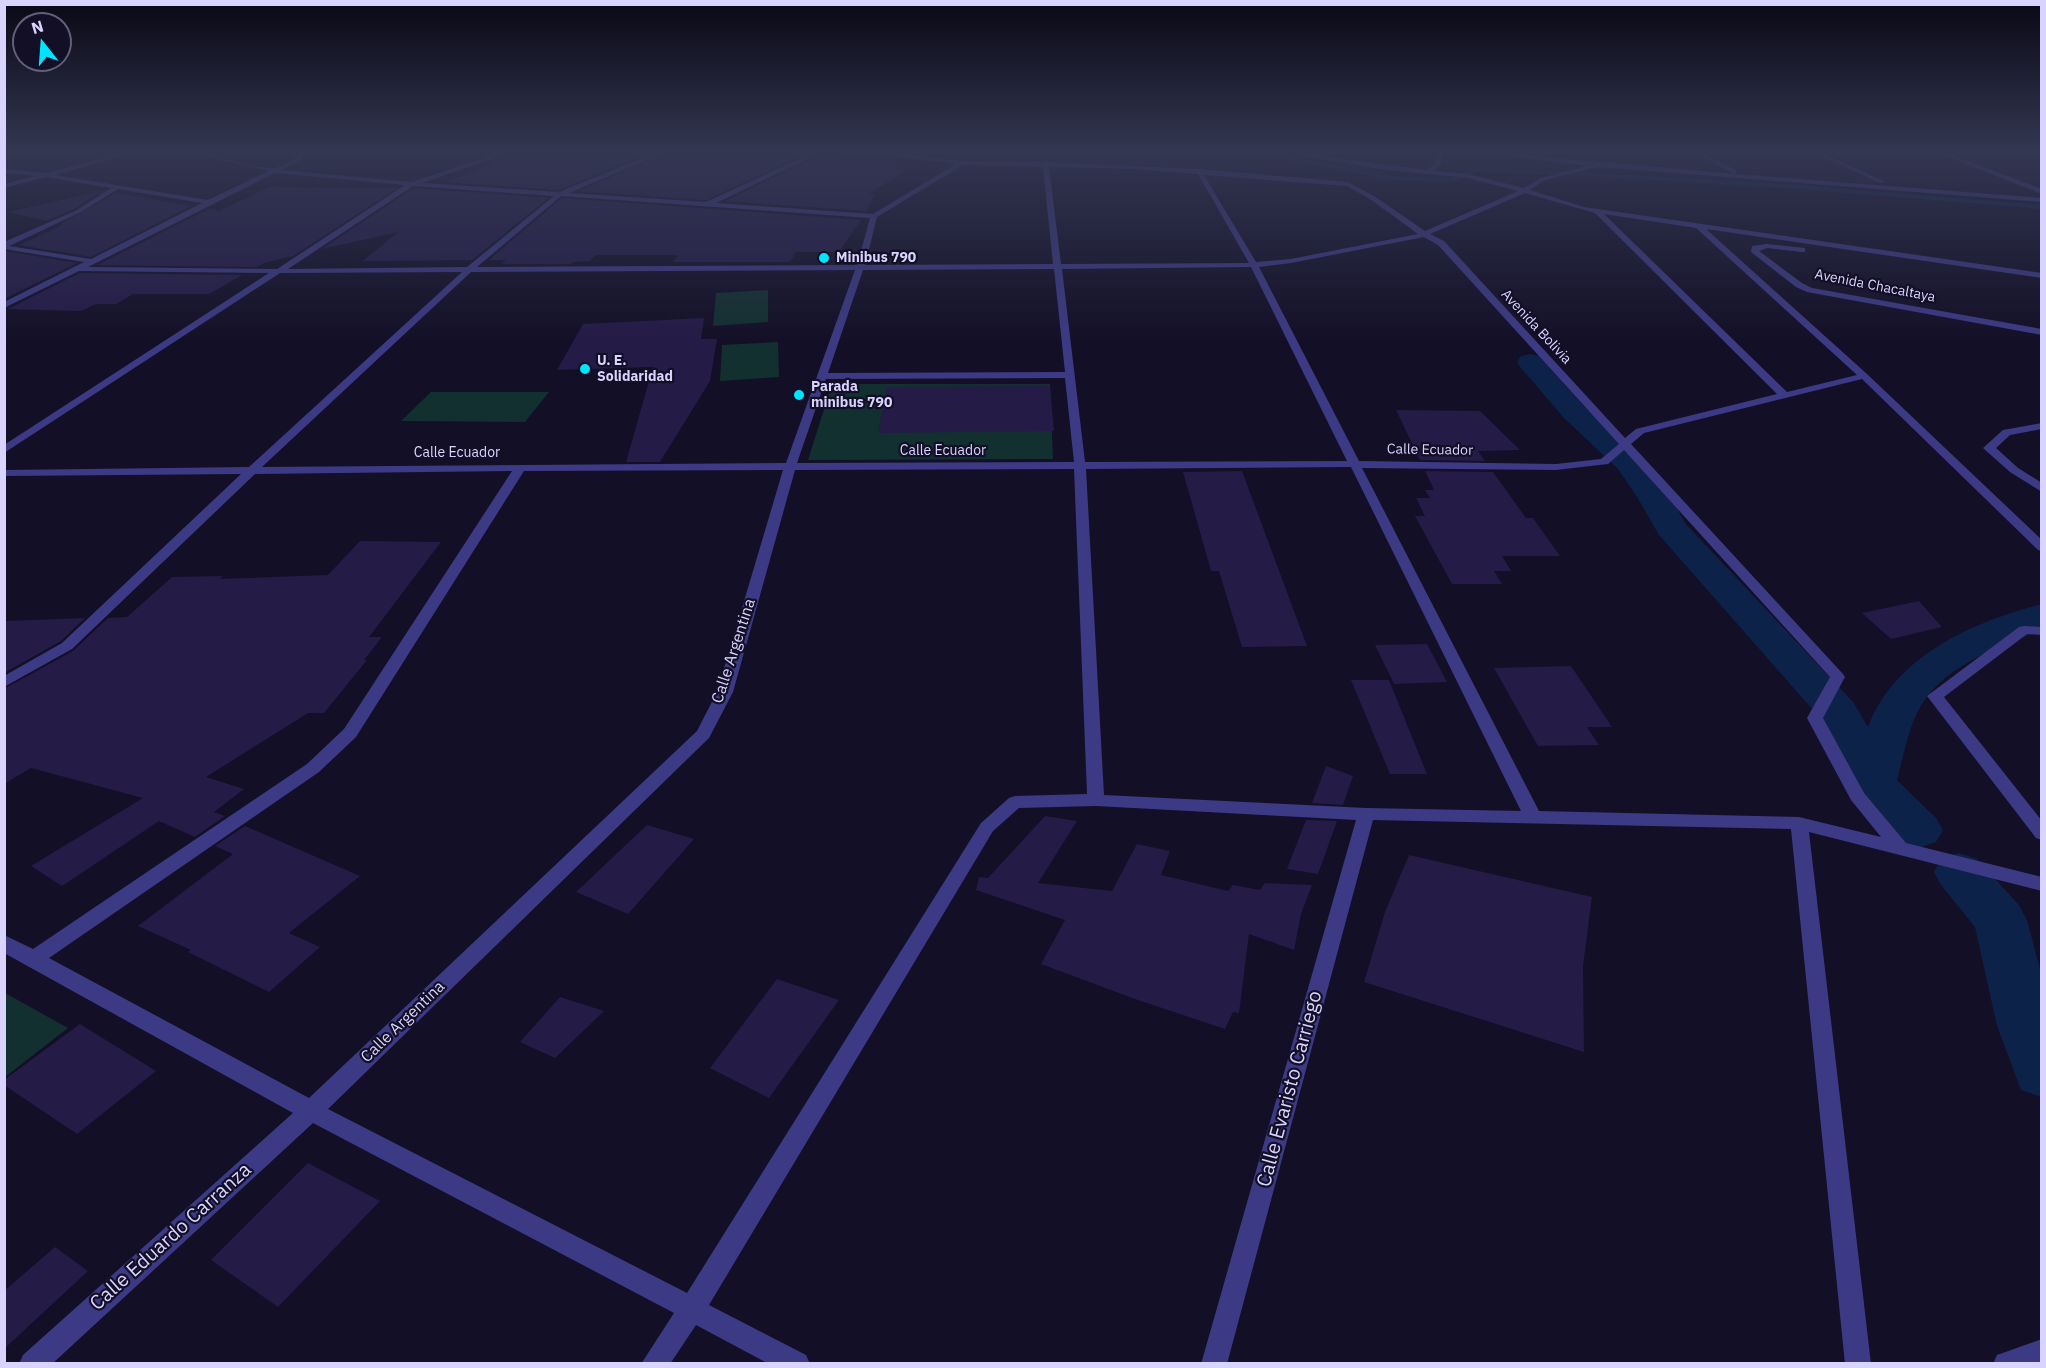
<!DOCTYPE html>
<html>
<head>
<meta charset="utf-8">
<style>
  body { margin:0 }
  #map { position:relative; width:2046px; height:1368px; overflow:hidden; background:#130f26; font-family:"IBM Plex Sans",sans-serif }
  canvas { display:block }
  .frame { position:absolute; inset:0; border:6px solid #d9d4ff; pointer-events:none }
  .north { position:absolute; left:12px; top:12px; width:60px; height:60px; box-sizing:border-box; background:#130f26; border:2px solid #625e7d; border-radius:50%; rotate:343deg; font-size:16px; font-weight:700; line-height:24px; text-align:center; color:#d9d4ff }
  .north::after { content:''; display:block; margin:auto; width:21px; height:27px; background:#00e5ff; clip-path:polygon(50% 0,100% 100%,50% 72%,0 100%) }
</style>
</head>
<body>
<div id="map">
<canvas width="2046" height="1368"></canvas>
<div class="frame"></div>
<div class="north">N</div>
</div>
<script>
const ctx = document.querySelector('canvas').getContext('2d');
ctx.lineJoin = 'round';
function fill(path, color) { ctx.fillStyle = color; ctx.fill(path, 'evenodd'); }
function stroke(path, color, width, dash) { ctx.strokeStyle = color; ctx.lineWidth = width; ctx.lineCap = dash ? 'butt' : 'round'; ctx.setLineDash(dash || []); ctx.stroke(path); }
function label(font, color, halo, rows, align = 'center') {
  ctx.font = font + ' "IBM Plex Sans",sans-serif'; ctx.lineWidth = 4.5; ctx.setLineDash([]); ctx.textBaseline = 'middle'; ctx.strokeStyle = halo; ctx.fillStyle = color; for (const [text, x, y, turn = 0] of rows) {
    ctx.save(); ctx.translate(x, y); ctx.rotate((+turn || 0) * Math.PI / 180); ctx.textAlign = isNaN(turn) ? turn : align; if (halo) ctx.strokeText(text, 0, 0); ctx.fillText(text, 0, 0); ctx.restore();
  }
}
fill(new Path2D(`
  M768,290V322L713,326L716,293Z
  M778,342L779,377L720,381L722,345Z
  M832,384H1050L1053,459L808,460Z
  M431,392H549L525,422L401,421Z
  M5,993L68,1028L5,1077Z`), '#12302f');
fill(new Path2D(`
  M1254,153L1303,159L1392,176L1453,178L1474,168L1581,172L1784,184L2042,205V209L1784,188L1581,176L1475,172L1454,182L1392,180Z`), '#0c2248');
fill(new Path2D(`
  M1530,354L1539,356L1584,406L1640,455L1671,497L1685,523L1854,703L1868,727C1895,656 1972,622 2042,604V630C1997,647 1939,667 1917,713C1907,734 1903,758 1897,780L1936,818L1943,830L1936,842L1919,848L1902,842L1856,795L1820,718L1659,535L1637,497L1618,469L1564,418L1521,368L1517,362L1521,356Z
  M1959,853L1977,859L2019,905L2027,920L2042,976V1097L2021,1090L1997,1026L1975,927L1941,885L1934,872L1941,859Z`), '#0c2248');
fill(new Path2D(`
  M510,153H648L559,190L444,182L495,163V160Z
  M666,153H800L805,154L706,200L579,191Z
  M820,155L870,161L905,171L868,194L875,195L866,211L725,201Z
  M268,187L397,188L293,256L264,263L257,267L97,265L209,209L220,211Z
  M414,188L548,198L472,260L363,261L398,232L322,249Z
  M102,191L76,208L46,221L8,212Z
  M116,193L191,206L91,257L19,245L63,225L60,224Z
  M562,198L861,220L839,252H796L790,262H673L678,255H595L590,261L573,262L571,264H502L506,260H489Z
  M5,251L77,263L4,299Z
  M80,273L242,275L209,294H133L116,304H96L81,311L8,309Z
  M704,318L701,339H717L710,381L660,462H626L653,367L557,370L583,324Z
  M1050,386L1054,431L878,433L887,387Z
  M1396,410L1480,411L1520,450L1478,451L1485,461L1420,460Z
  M1242,471L1307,646L1242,647L1219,571H1211L1183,472Z
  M1425,471L1493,472L1526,518H1533L1560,556H1502L1511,571H1494L1502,584H1452L1415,516H1425L1416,498H1430L1425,490H1434Z
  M360,541L441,542L369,637H382L364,660H367L324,713H308L206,777L244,789L214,812L225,816L195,837L159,821L62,886L31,866L143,798L31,768L4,784V689L73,651L108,618L127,617L172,577L223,576L220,579L328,575Z
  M1919,601L1942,627L1891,639L1862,613Z
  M85,618L61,641L4,673V621Z
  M1427,644L1447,682L1394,684L1375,645Z
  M1571,666L1612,727H1587L1599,745L1538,746L1494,668Z
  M1351,680H1389L1427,774H1390Z
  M1326,766L1353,776L1343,805L1312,803Z
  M1045,816L1077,821L1038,883L1112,891L1137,844L1170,851L1161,875L1228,891L1233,885L1260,890L1265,883L1312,885L1301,914L1294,950L1249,934L1239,1013L1233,1012L1225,1029L1135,999L1041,964L1065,920L976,890L979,877L988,878Z
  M1306,820L1337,821L1318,874L1287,869Z
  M647,825L694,839L628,914L576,892Z
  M245,826L360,876L289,933L320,947L269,992L188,952L191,950L138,926L233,854L215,846Z
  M1409,855L1592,897L1583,966L1584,1052L1364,982L1385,912Z
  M777,979L839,1000L769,1098L710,1068Z
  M560,997L604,1011L555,1058L520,1042Z
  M80,1024L156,1071L77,1134L4,1085V1080Z
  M308,1163L380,1201L278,1307L211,1260Z
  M55,1247L88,1271L4,1349V1291Z`), '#241b47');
fill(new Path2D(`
  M122,153H133L55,175L208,200L268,171L193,153C220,153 245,168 271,168C279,169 295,160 299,153H305L301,160L281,170L412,182L498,153H508L422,183L559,192L655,153H664L569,193L706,202L812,153H820L716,203L873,214L956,164L866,153H888L962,161L1046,162L1199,169L1348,182L1374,196L1425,231L1518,191L1468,178L1386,170L1285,153H1301L1427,170L1434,164L1438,153H1444L1440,165L1434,171L1468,174L1524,188L1541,178L1587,166L1480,153H1503L1735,174L1695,153H1703L1737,171L1735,174L2042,198V202L1598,167L1545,180L1530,190L1584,207L2042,273V278L1706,229L1867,374L2042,540V551L2038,550L1862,379L1644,433L1631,444L1843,674L1845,677L1823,718L1864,793L1906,843L2042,877V891L1809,832L1871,1364H1845L1791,829L1373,820L1227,1364H1201L1356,820L1096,806L1019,808L993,831L709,1305L806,1355L810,1364H769L696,1325L670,1364H641L674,1313L313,1123L52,1364H19L23,1355L293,1113L4,953V935L33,949L307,764L344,729L512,471L255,474L72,649L4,687V676L62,643L241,474L4,476V470L249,467L462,272L280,273L4,453V445L269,273L79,271L4,308V302L84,262L4,249V242L77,210L111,188L46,177L4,188V184L35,176L4,173V169L46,173ZM963,165L1043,167L1053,264L865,265L877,217ZM1049,167L1131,169L1198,174L1249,263L1061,264ZM275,173L405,185L277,269L88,267ZM1204,175L1347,186L1370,199L1418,234L1291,259L1256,262ZM413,186L554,196L467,267L288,269ZM118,189L202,203L91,259L9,246L81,212ZM1525,193L1595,213L1777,394L1636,429L1625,438L1444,241L1430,234ZM561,196L870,218L857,265L477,267ZM1604,214L1696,228L1857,375L1787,392ZM1424,237L1438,245L1619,444L1601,459L1556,464L1359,461L1259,267L1291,263ZM1251,267L1347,461L1085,462L1062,269ZM1054,269L1065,372L828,373L863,270ZM855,270L786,463L262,467L471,272ZM1065,378L1074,462L797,463L826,379ZM1624,450L1830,677L1807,718L1851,800L1881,837L1799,817L1539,811L1362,468L1556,470L1608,464ZM1351,467L1521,811L1366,808L1104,795L1086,469ZM1074,469L1087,794L1015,796L1009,798L981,823L687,1293L328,1109L709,738L733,692L795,470ZM783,470L717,692L697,731L309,1098L49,958L319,772L356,737L524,471Z
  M1815,153H1823L1885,182L1880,183Z
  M1938,153H1947L2042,189V194Z
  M1767,244L1805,248V252H1802L1767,248L1759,251L1802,283L1812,288L2042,329V335L1807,292L1796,287L1751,252L1752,246Z
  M2042,423V429L2010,435L1996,448L2018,468L2042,483V492L2010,472L1983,448L2003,430Z
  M2024,626L2042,627V635L2027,634L1944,697L2042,821V840L2036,838L1927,696L2019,627Z
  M2042,1339V1364H1993L1997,1355Z`), '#3d3a85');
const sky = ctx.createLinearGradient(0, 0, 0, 345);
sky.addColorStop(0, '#0a0815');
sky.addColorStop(0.44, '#333752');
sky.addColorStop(1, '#33375200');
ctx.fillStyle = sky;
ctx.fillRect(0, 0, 2046, 345);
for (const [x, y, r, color] of [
  [824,258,6,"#00e5ff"],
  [585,369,6,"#00e5ff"],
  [799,395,6,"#00e5ff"]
]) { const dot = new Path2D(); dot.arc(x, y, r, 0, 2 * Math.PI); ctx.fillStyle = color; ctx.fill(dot); stroke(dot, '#130f26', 2); }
label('bold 14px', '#d9d4ff', '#130f26', [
  ["Minibus 790",836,258],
  ["U. E.",597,361],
  ["Solidaridad",597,377],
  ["Parada",811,387],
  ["minibus 790",811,403]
], 'left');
label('14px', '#d9d4ff', '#130f26', [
  ["Avenida Chacaltaya",1875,286,11],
  ["Avenida Bolivia",1536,327,47],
  ["Calle Ecuador",1430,450,1],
  ["Calle Ecuador",943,451],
  ["Calle Ecuador",457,453]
]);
label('16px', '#d9d4ff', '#130f26', [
  ["Calle Argentina",734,651,-72],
  ["Calle Argentina",403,1022,-44]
]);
label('20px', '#d9d4ff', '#130f26', [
  ["Calle Evaristo Carriego",1290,1089,-75],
  ["Calle Eduardo Carranza",171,1237,-42]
]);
</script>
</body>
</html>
